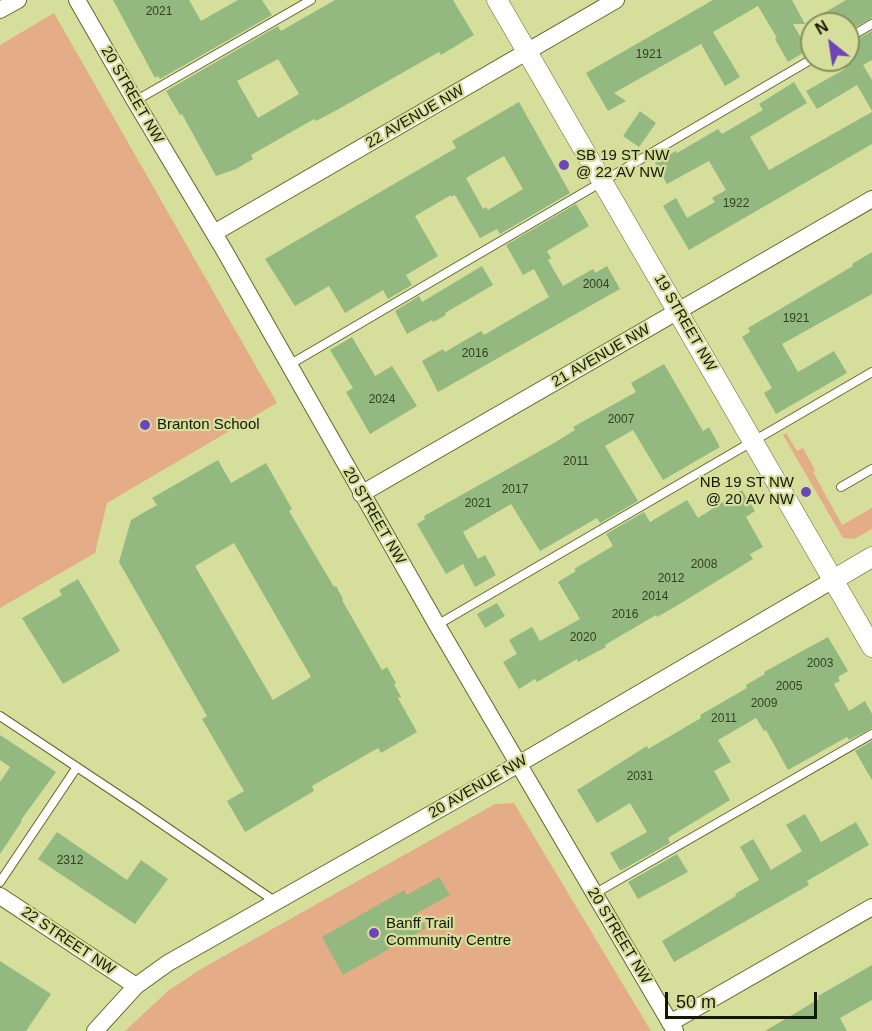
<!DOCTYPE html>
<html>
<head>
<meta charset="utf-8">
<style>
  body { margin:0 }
  #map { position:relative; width:872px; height:1031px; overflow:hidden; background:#d5df9b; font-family:Helvetica,sans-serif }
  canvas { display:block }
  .north { position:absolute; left:800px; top:12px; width:60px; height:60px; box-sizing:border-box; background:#d5df9b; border:2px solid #888f5d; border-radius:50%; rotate:330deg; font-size:16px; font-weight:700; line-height:24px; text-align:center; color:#151800 }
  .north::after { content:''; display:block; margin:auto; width:21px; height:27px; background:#6e44bc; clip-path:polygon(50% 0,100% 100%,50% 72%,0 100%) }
  .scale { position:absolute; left:665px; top:992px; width:152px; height:27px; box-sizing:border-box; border:3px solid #151800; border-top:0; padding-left:8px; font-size:18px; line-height:21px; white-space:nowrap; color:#151800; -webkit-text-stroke:4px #d5df9b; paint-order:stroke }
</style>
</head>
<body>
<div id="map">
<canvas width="872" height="1031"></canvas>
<div class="north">N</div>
<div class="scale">50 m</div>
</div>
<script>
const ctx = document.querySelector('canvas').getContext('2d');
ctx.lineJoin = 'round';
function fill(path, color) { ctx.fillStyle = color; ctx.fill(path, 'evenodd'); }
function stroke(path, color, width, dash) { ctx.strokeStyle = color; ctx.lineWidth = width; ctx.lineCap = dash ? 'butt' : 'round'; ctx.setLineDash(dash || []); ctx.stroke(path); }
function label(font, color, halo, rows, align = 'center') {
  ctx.font = font + ' Helvetica,sans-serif'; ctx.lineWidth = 4.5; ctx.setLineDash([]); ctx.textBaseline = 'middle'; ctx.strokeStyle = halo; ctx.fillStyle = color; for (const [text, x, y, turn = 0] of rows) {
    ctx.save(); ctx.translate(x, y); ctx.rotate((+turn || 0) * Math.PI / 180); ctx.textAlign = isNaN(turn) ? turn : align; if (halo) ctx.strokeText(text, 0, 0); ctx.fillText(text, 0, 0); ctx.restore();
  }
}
fill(new Path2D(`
  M54,13L277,403L107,503L95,553L0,608V45Z
  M786,433L797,451L803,448L815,470L813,472L842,525L872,508V529L854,539L843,538L783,435Z
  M514,803L651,1031H125L168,991L201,969L495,804Z`), '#e4ad88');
fill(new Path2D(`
  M113,0H189L201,21L238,0H262L272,15L160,79L158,76L155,78Z
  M335,0H453L474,35L441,55L439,52L337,110L316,121L314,119L251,155L253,159L236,169L216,176L182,114L180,115L166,91L278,26L281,31ZM278,59L299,94L258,118L237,81Z
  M713,0H792L805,24L846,0H872V18L848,31V24H793L808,50L788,62L775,39L777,38L758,6L713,32L740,77L725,86L701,44L614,93L626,101L608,111L586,73Z
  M872,31V60L863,65L872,80V111L857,85L817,109L806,91L845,69L840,60H848V44Z
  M794,82L807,103L750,137L769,170L872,112V144L689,250L663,206L676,198L687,218L715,202L712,198L726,190L709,161L667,184L655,163L676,151L677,153L718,129L722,134L763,110L759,104Z
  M519,102L570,193L500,234L497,229L480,238L455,195L451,197V195L415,216L438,256L406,275L412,285L388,299L383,290L345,313L329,286L295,306L265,259L456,148L452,141ZM504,156L523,189L488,210L486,207L483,209L466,178Z
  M640,111L656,123L639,147L623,136Z
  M576,204L589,226L547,251L551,258L548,260L563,286L593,269L595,273L607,266L620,289L438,392L422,361L443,349L445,352L481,331L484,335L549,297L534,269L523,275L506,245Z
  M872,252V294L782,344L798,372L834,351L847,373L776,414L764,393L772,388L742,337L750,332L748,328L853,266L852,264Z
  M482,266L493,285L445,313L446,315L433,322L432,320L407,334L395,311L419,296L422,302Z
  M352,337L375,376L392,366L417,406L370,434L346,392L353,388L330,350Z
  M664,364L703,431L709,427L720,447L663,480L633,430L605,446L638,501L600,523L597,518L540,551L511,504L463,532L478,559L485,555L496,575L475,587L463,564L446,574L417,524L425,519L424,516L554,443L575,430L573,427L636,392L631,383Z
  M218,460L231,483L266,463L292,509L289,511L334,587L336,586L343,599L342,600L382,670L387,667L396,683L394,684L401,697L398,698L417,732L381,753L378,748L312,786L314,791L245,832L227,801L244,791L202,719L207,716L119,562L131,520L157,505L152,498ZM234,543L311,677L273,700L195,566Z
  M742,490L755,511L746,517L763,547L750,554L753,559L673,608L657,617L656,615L605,645L606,647L578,662L577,659L537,682L535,679L519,689L503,662L517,654L509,640L532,627L540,641L580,619L558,582L576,571L574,569L613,546L606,534L644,512L650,522L687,500L698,518Z
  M78,579L120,651L63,684L22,618L62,595L59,590Z
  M497,603L505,616L485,628L477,614Z
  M828,637L848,671L838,677L840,681L834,684L849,711L865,701L872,714V728L849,740L847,737L788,770L766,730L764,731L756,718L718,740L731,762L714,771L730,800L668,838L670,843L622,870H620L610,853L647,832L630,803L597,823L577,790L647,746L648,749L701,718L700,715L747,688L746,685L765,674L764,672Z
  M0,735L56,772L21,820L22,821L0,854V782L10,767L0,760Z
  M872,741V780L855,751Z
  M805,814L821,842L856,822L869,845L807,881L809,885L674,962L662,941L736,896L735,894L759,880L740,847L753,839L771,870L802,851L786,825Z
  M57,832L127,880L141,860L168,879L135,924L38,859Z
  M677,854L688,872L638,899L628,882Z
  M439,877L450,895L417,913L426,928L343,975L322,937L404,890L407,895Z
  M0,961L51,994L26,1031H0Z
  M872,965V1000L840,1018L847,1031H765L819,999L818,996Z`), '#93b980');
const service = new Path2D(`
  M848,38L872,24
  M135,101L311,0
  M289,365L812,59
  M841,487L872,469
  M437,625L872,372
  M0,716L137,807L276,902
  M0,882L77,767
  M594,894L872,734`);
const minor = new Path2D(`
  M77,0L135,101L224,250L437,625L675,1031
  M0,10L18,0
  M214,233L616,0
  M361,494L872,199
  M0,896L136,986
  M670,1023L872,907
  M95,1031L136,986L168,963L498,776L833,580`);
const tertiary = new Path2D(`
  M497,0L872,647
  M833,580L872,557`);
stroke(service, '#606826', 10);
stroke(minor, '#606826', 18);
stroke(tertiary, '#606826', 21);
stroke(service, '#fff', 8);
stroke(minor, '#fff', 16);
stroke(tertiary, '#fff', 20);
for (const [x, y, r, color] of [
  [564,165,6,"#6e44bc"],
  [145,425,6,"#6e44bc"],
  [806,492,6,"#6e44bc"],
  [374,933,6,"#6e44bc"]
]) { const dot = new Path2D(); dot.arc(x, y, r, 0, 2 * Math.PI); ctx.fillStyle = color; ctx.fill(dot); stroke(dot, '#d5df9b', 2); }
label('12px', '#344020', null, [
  ["2021",159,12],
  ["1921",649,55],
  ["1922",736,204],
  ["2004",596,285],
  ["1921",796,319],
  ["2016",475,354],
  ["2024",382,400],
  ["2007",621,420],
  ["2011",576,462],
  ["2017",515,490],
  ["2021",478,504],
  ["2008",704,565],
  ["2012",671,579],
  ["2014",655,597],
  ["2016",625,615],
  ["2020",583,638],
  ["2003",820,664],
  ["2005",789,687],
  ["2009",764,704],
  ["2011",724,719],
  ["2031",640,777],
  ["2312",70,861]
]);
label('15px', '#151800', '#d5df9b', [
  ["20 STREET NW",132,95,60],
  ["22 AVENUE NW",415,117,-30],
  ["19 STREET NW",685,323,60],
  ["21 AVENUE NW",601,356,-30],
  ["20 STREET NW",374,516,60],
  ["20 AVENUE NW",478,787,-30],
  ["20 STREET NW",619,936,59],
  ["22 STREET NW",68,941,34]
]);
label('15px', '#151800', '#d5df9b', [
  ["SB 19 ST NW",576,156],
  ["@ 22 AV NW",576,173],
  ["Branton School",157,425],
  ["NB 19 ST NW",794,483,"right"],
  ["@ 20 AV NW",794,500,"right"],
  ["Banff Trail",386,924],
  ["Community Centre",386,941]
], 'left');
</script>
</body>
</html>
